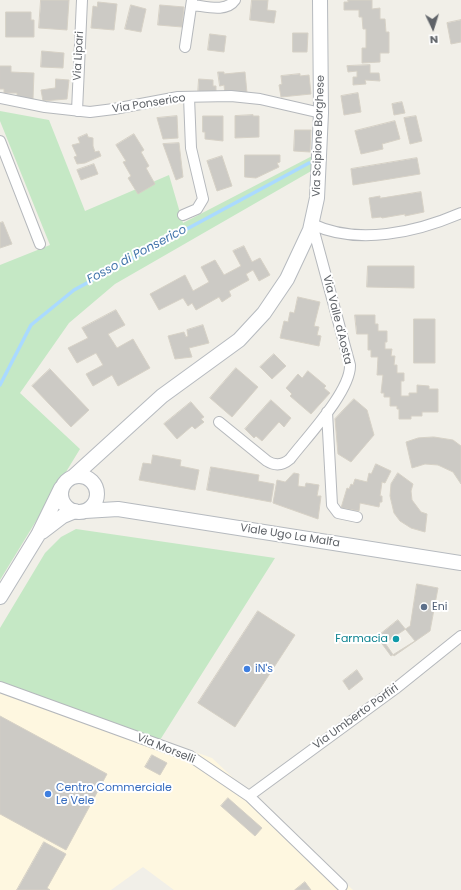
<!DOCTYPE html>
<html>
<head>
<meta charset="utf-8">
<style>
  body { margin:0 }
  #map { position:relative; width:461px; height:890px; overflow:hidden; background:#f1efe8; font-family:Poppins,sans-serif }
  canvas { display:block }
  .north { position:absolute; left:413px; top:8px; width:40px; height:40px; -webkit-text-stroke:3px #fff; paint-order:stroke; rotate:176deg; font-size:11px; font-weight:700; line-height:16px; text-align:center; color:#5f6368 }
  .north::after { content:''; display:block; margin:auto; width:14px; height:18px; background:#5f6368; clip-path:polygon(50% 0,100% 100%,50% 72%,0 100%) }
</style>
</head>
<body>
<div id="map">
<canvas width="461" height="890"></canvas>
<div class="north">N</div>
</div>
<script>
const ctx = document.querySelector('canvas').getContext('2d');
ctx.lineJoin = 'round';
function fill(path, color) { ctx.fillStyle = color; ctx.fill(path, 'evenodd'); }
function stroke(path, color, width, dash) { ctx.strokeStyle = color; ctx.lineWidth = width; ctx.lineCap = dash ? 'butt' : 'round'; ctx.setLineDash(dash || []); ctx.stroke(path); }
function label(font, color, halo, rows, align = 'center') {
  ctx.font = font + ' Poppins,sans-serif'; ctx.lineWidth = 4; ctx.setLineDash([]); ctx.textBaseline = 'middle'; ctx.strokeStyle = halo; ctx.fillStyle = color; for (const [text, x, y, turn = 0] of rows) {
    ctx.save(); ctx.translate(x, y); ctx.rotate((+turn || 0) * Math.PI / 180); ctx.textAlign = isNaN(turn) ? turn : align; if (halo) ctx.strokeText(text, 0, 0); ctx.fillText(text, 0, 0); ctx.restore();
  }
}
fill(new Path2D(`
  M0,683L212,758L353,890H174L143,867L111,890H0Z`), '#fef7e0');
fill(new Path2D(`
  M0,111L49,120L85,211L169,175L183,223L316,154L313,170L115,284L69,323L20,393L80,449L0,580V265L50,245L0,121Z
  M76,529L275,558L160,740L0,683V628L45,553L61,537Z`), '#c5e8c5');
stroke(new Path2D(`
  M0,385L31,325L74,290L309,163`), '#aadaff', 3.5);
const building = new Path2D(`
  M41,0H69L67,30L39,28Z
  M252,0H268L267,10L276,11L274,23L250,20Z
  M348,0H372V9L380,8V19H385L386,32H389V53H380V62L362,63V48H366V29H363L362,17H359V10H344V2H348Z
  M98,2L117,4L114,30L91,28L93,6L97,7Z
  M131,5L146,9L141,32L125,29Z
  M160,5L184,7L182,27L158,25Z
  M6,12H31V20H34V37H6Z
  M461,20V42L451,44L447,23Z
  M293,33H308L307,52H293Z
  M210,34L226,36L224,52L208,50Z
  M42,51L64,53L63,68L41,67Z
  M370,65V73H379L380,81L365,80L366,84L353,85V77H357V71L348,72L347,66Z
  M0,66H11V72L34,73L33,99H17V93H4V89H0Z
  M218,72H224V74L245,72L247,93L225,95L224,85L220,86Z
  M300,74V76L309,75L311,94L281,97L279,85L282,84L281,76Z
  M56,79L69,80L67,99L43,101L41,90L55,88Z
  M199,79L213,80V86H216V96L198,94Z
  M358,93L361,112L344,115L341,96Z
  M402,102L405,113L394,115L392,104Z
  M253,115V116H259V137L235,138V116Z
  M177,116L178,138L163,139L157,118Z
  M203,116H223V141L205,139V132H203Z
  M416,116L422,141L410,144L404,118Z
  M395,121L400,139L382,144L383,149L361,154L355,131Z
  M295,130H311L310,152L294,151Z
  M87,134L88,137L93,138V146L95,152L99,151L101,156L85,163L77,164L74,157L77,156L72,145L80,143L78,138Z
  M134,134L144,150L141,152L149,166L146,168L155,184L138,194L128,178L131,176L123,162L126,161L116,145Z
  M179,143L183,177L176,180L163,144Z
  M245,155H280V162L277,163L279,167L256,178L245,177Z
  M222,156L232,186L217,191L207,161Z
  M417,158L420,174L353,185L351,169Z
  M94,164L98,174L81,180L77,170Z
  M421,192L424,212L405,216V214L382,218L381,217L372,218L369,198L380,196V198Z
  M3,222L12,244L0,248V223Z
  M244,246L252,262L260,258L270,275L259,281L253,270L246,274L249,280L229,291L231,296L222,302L219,297L196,310L192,303L188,306L183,298L159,310L150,294L185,275L193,291L209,282L201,267L215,260L224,275L241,266L233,251Z
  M368,266H414V288L367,287Z
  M298,297L320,302L314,326L319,327L317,335L321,336L319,346L280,338L284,321L288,322L290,312L294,313Z
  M116,310L125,325L108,334L117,348L133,339L150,368L118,386L112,375L93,386L86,374L103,365L96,353L77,363L68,348L88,338L82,328Z
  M355,315H375V324H378V331H387V342H385V349H392L391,356H395L394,365H397V373H404V381H401V396H409V393H417V385L429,386V389H438V412H422V416H411V419H399V409H397V406H390V397H384V393H381L383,375H377L378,357H371V350H368V334H357Z
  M414,319H435V363H414Z
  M203,325L209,343L189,348L192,357L175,359L168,336L184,332L186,337L188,336L187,330Z
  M274,354L286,366L272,379L260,367Z
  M236,368L258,387L232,417L210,398Z
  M50,369L89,410L71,427L32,386Z
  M308,371L326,386L324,388L330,393L311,414L290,396L292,394L286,388L298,374L302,378Z
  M354,399L367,410L374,435L351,462L338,454L335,419Z
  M271,400L291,418L284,427L279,422L262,441L256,436L254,438L245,429Z
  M191,402L204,417L201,419L204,422L195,429L192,426L177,439L164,424Z
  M434,437L453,440L461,446V484L453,472L438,465L425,464L412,468L406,442L418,438Z
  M153,455L181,460L180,466L199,470L195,490L139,480L143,463L151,464Z
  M376,464L391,471L385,483L382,482L380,496H382V502H380L379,507L360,503L359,511L341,508L347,488L349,489L351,484L353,485L355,479L367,482L369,473L371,474Z
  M211,467L259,475L258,481L274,484L271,502L207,490Z
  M294,473L299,474L298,486L305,487L306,483L319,485L317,496H321L318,519L273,503L277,480L285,482Z
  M398,473L413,484L411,491L412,500L421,512L427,514L425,532L411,528L400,521L394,513L390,496L391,484Z
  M417,584L438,588L430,631L394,656L385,643L410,626Z
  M258,611L295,635L235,727L198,703Z
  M398,620L415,641L391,656L377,637Z
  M357,670L363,679L349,690L343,681Z
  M0,716L107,774L66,850L0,814Z
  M152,755L167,763L160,775L145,767Z
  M228,798L262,828L255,836L221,806Z
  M44,842L66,854L47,888L50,890H17Z
  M305,882L311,890H295Z`);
fill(building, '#cccac5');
stroke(building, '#d6d1c6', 1);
const street = new Path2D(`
  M192,5C205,6 226,13 235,0
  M185,47L192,0
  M0,98L45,107L90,112L114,109L178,97L231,96L260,99L321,113
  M77,111L82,0
  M0,141L40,244
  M183,215L197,209L203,199L191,148L189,97
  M312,224C358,246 417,232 461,213
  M327,412L332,505L338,513L357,517
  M219,422L267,461C275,466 283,465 290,459C306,438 351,391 350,365L312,224
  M0,687L190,756L249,796L342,886
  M249,796L395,689L461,636`);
const secondary = new Path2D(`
  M61 494a18 18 0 1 1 36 0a18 18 0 1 1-36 0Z
  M73,477L162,396L239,340L264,313L287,279L310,230L317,198L321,113L320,0
  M85,511L118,509L461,563
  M42,532L63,516L75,511
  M0,597L38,535L61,488`);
stroke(street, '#b5b8bc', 12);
stroke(secondary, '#b6babf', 16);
stroke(street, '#fff', 10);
stroke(secondary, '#fff', 14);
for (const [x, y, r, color] of [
  [424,607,4,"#5c6f8a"],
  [396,639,4,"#0f9aa8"],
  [247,669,4,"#3f7fe0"],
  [48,794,4,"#3f7fe0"]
]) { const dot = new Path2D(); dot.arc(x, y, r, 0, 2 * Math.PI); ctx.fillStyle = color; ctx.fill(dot); stroke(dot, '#fff', 1.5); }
label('11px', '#5f6368', '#fff', [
  ["Via Lipari",79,56,-87],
  ["Via Ponserico",149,104,-9],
  ["Via Scipione Borghese",319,136,-88],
  ["Via Valle d'Aosta",337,320,76],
  ["Viale Ugo La Malfa",290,536,9],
  ["Via Umberto Porfiri",356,717,-36],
  ["Via Morselli",166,749,22]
]);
label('11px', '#4e5e75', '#fff', [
  ["Eni",432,607]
], 'left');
label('11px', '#0d838f', '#fff', [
  ["Farmacia",388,639]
], 'right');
label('11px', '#366cbe', '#fff', [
  ["iN's",255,669],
  ["Centro Commerciale",56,788],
  ["Le Vele",56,801]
], 'left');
label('italic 12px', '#4174aa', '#fff', [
  ["Fosso di Ponserico",137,255,-28]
]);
</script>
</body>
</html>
